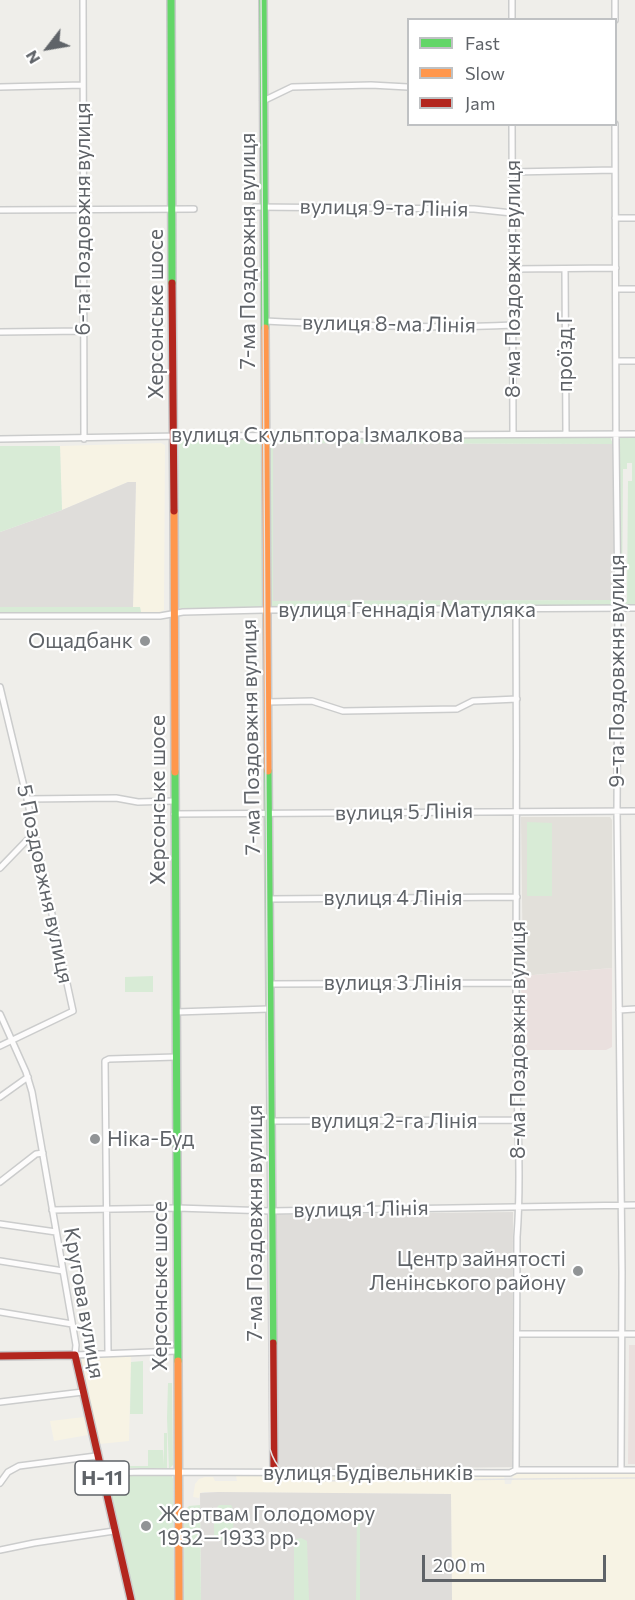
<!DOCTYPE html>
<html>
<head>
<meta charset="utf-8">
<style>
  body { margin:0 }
  #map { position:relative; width:635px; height:1600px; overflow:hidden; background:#efeeea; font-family:Commissioner,sans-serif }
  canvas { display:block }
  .legend { position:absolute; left:407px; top:18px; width:210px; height:108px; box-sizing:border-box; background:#fff; border:2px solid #bfc1c3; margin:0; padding:8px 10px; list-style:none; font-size:18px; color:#5f6368 }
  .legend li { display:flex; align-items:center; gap:12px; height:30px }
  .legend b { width:30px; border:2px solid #bfc1c3 }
  .north { position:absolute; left:18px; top:18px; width:60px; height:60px; -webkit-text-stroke:4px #fff; paint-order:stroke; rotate:239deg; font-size:16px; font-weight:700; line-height:24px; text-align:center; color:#5f6368 }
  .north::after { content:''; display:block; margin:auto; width:21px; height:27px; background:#5f6368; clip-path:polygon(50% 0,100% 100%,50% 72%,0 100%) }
  .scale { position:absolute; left:422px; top:1555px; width:184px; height:27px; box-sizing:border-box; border:3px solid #5f6368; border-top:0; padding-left:8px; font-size:18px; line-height:21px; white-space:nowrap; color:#5f6368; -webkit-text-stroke:4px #fff; paint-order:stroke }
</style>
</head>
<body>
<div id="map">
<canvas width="635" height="1600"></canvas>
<ul class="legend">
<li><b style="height:8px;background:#63d668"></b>Fast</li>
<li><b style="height:8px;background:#ff974d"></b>Slow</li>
<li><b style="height:8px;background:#b3261e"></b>Jam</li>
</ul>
<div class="north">N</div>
<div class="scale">200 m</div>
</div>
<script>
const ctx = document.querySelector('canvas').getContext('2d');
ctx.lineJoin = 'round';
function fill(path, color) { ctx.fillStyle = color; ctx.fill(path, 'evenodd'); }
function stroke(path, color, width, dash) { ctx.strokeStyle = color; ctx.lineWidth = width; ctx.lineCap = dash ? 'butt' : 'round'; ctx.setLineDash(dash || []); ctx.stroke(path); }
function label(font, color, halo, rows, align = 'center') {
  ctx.font = font + ' Commissioner,sans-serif'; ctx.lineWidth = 4.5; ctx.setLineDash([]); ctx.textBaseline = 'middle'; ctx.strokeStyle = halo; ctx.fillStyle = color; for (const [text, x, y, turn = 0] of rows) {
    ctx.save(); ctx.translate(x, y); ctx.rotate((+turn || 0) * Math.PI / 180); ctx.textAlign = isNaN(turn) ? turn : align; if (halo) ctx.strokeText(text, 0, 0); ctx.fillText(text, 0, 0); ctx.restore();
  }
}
fill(new Path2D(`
  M161,443L165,445L164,610L159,613L141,612L140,607H133L136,482H128L62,510L60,446Z
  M131,1356L129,1441L99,1444L85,1388L81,1359Z
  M84,1417L88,1435L54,1441L50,1421Z
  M635,1473V1600H452L451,1494L204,1492L200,1493L199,1498L193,1497L195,1484L199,1479L205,1477H213L215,1481H237L236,1476L500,1475L504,1476L505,1484H511L513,1476L518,1474Z`), '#f7f3e4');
fill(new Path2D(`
  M272,443L613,444L615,600L273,601Z
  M128,482H136L133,607H0V532L62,510Z
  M513,1212L512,1467L275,1470L276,1215Z
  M218,1492L451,1494L452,1600H201L200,1493Z`), '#dfddda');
fill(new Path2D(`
  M521,817H610L612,820V968L523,976Z`), '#e2e0da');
fill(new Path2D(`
  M612,968V1047L606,1050H523L521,982L523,976Z
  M629,1345H635V1464H628Z`), '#eae0de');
fill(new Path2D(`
  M610,437L613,444L273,443V601L615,600L616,604L613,607L181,609L177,605L179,440Z
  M620,438H635V605L620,603L618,440ZM627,463H632V481H628L627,602L622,601L623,469H627Z
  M0,446H60L62,510L0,532Z
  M0,607H140L141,612L0,614Z
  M527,822L552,823V896H527Z
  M153,976V992H125V977Z
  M143,1361V1414H130L131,1362Z
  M168,1383H172L173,1465L169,1469L167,1418Z
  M164,1433H167V1468H115V1466H148V1450H163L164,1465Z
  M167,1475L172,1476L173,1479L174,1600H135L109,1486V1478L111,1476Z
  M200,1505L201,1600H184V1511L189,1506Z
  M219,1505H231C236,1514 235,1533 226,1540H216L214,1537V1511Z
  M357,1512L360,1514V1600H356Z
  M301,1538L307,1541L309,1600H294V1542L296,1539Z`), '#d8ebd6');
const street = new Path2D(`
  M83,0L84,439
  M615,0V20
  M512,20V0
  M0,87L83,85
  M263,101L292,87L371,85L408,87
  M512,124L513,434
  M615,124L616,443L618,603L617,811L622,1272L621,1470
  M512,172L615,170
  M255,207L474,209L512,213
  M0,210L194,209
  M615,218H635
  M513,269L616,268
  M565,270L566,434
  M617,289H635
  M265,321C347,325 430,329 513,325
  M0,332L84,331
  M616,361H635
  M0,439L181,436L635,434
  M516,609C517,750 516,891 516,1032C516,1101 522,1169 517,1237L516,1470
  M0,616H160L183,612L264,610L635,608
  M0,687L27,799L73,1011L0,1046
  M267,702L312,701L343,711L457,709L473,701L517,699
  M27,799L116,798L138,802L174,801
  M174,814L635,811
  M0,868L29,838L35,837
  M269,899L517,897
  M270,984L516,983
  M619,1010L635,1009
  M176,1012L269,1009
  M0,1014L26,1072L32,1092L76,1345L75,1355L177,1351
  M0,1097L28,1077
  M271,1121L518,1120
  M0,1182L36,1154L43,1153
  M52,1210L177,1208L271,1211L635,1205
  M0,1224L56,1232
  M0,1261L63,1271
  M0,1312L72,1324
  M517,1334H635
  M108,1352L105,1061L109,1059L176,1057
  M0,1402L83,1392
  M101,1475L111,1473L141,1472L496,1473H510L516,1470H635
  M0,1483L8,1472L19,1466L96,1456
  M0,1550L34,1543L114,1531`);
const fast = new Path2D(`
  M171,0L172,283
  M263,0L265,328
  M268,771L273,1343
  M175,772L178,1361`);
const slow = new Path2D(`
  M265,328L268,771
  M174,511L175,772
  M178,1361L179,1600`);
const jam = new Path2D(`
  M172,283L174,511
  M273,1343L274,1474
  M0,1356L75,1355L131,1600`);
stroke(street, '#cbcccc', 8);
stroke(fast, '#cacacb', 10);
stroke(slow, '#cacacb', 10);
stroke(jam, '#cacacb', 10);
stroke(street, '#fdfcfc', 5);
stroke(fast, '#63d668', 7);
stroke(slow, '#ff974d', 7);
stroke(jam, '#b3261e', 7);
stroke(new Path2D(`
  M261,0L270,1449C275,1467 287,1478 306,1481L635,1478`), '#e4e4e4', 1.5);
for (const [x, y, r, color] of [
  [145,641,6,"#919496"],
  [95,1139,6,"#919496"],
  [578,1271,6,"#919496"],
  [146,1526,6,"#919496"]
]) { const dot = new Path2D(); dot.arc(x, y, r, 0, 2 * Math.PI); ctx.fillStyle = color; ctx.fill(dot); stroke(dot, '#fff', 2); }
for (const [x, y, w] of [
  [102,1478,54]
]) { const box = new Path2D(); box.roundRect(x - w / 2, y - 17, w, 34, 4.5); ctx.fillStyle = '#fff'; ctx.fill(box); stroke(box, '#5f6368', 1.5); }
label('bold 20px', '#5f6368', null, [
  ["Н-11",102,1478]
]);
label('21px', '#5f6368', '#fff', [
  ["вулиця 9-та Лінія",384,208,1],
  ["6-та Поздовжня вулиця",83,219,-90],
  ["7-ма Поздовжня вулиця",248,251,-90],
  ["8-ма Поздовжня вулиця",513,279,-90],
  ["Херсонське шосе",156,314,-90],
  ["вулиця 8-ма Лінія",389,324,1],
  ["проїзд Г",565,352,-90],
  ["вулиця Скульптора Ізмалкова",317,435],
  ["вулиця Геннадія Матуляка",407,610],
  ["9-та Поздовжня вулиця",617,671,-90],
  ["7-ма Поздовжня вулиця",251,737,-91],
  ["Херсонське шосе",158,800,-90],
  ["вулиця 5 Лінія",404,812,-1],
  ["5 Поздовжня вулиця",45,884,78],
  ["вулиця 4 Лінія",393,898],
  ["вулиця 3 Лінія",393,983],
  ["8-ма Поздовжня вулиця",518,1040,-90],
  ["вулиця 2-га Лінія",394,1121],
  ["вулиця 1 Лінія",361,1209,-1],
  ["7-ма Поздовжня вулиця",255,1223,-90],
  ["Херсонське шосе",160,1286,-90],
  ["Кругова вулиця",84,1303,80],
  ["вулиця Будівельників",368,1473]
]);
label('21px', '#5f6368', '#fff', [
  ["Ощадбанк",133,641],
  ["Ніка-Буд",107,1139,"left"],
  ["Центр зайнятості",566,1259],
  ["Ленінського району",566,1283],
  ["Жертвам Голодомору",158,1514,"left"],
  ["1932—1933 рр.",158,1538,"left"]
], 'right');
</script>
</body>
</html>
